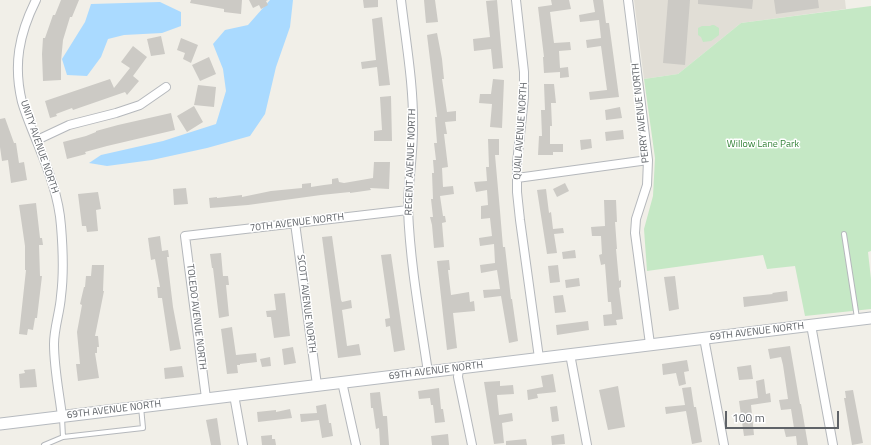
<!DOCTYPE html>
<html>
<head>
<meta charset="utf-8">
<style>
  body { margin:0 }
  #map { position:relative; width:871px; height:445px; overflow:hidden; background:#f1efe8; font-family:"Titillium Web",sans-serif }
  canvas { display:block }
  .scale { position:absolute; left:725px; top:411px; width:114px; height:18px; box-sizing:border-box; border:2px solid #5f6368; border-top:0; padding-left:5px; font-size:12px; line-height:14px; white-space:nowrap; color:#5f6368; -webkit-text-stroke:3px #fff; paint-order:stroke }
</style>
</head>
<body>
<div id="map">
<canvas width="871" height="445"></canvas>
<div class="scale">100 m</div>
</div>
<script>
const ctx = document.querySelector('canvas').getContext('2d');
ctx.lineJoin = 'round';
function fill(path, color) { ctx.fillStyle = color; ctx.fill(path, 'evenodd'); }
function stroke(path, color, width, dash) { ctx.strokeStyle = color; ctx.lineWidth = width; ctx.lineCap = dash ? 'butt' : 'round'; ctx.setLineDash(dash || []); ctx.stroke(path); }
function label(font, color, halo, rows, align = 'center') {
  ctx.font = font + ' "Titillium Web",sans-serif'; ctx.lineWidth = 3; ctx.setLineDash([]); ctx.textBaseline = 'middle'; ctx.strokeStyle = halo; ctx.fillStyle = color; for (const [text, x, y, turn = 0] of rows) {
    ctx.save(); ctx.translate(x, y); ctx.rotate((+turn || 0) * Math.PI / 180); ctx.textAlign = isNaN(turn) ? turn : align; if (halo) ctx.strokeText(text, 0, 0); ctx.fillText(text, 0, 0); ctx.restore();
  }
}
fill(new Path2D(`
  M634,0H845L846,9L741,23L678,74L644,79Z`), '#e1ded6');
fill(new Path2D(`
  M871,6V251L868,252L871,279V309L805,316L795,266L767,269L763,255L647,271L644,229L653,196L655,158L644,79L678,74L741,23Z
  M712,25H714L719,28V35L711,41L703,42L701,37L698,35V28L702,26H710Z`), '#c5e8c5');
fill(new Path2D(`
  M270,0H293L290,27L276,67L265,114L250,136L207,148L152,160L107,166L89,163L101,155L163,141L216,124L226,91L223,69L213,44L225,30L248,25Z
  M160,2L181,12V26L162,33L124,35L108,39L101,57L87,76L67,75L62,59L85,22L91,4Z`), '#aadaff');
fill(new Path2D(`
  M61,0H79L72,17H70L63,40L61,61V80L43,81L42,54L43,38H45L53,15H55Z
  M191,0H242L241,14L224,12V9L190,3Z
  M249,0H268L266,1L268,5L261,9L259,5L253,8Z
  M363,0H378V7L364,8Z
  M424,0H435L438,22L426,23Z
  M497,0L503,68L493,69L491,49L474,51L473,39L490,37L486,1Z
  M551,0H569L571,9L550,12L554,43L570,42L571,50L559,51L560,68L568,67L569,77L560,78V72L544,73L543,57H544L538,7L552,5Z
  M593,0H603L606,23H609L619,97L590,100L589,92L607,90L601,46L587,48L586,40L601,38L599,20L580,22L579,15L595,12Z
  M668,0H690L685,65L663,63Z
  M698,0H753L752,9L698,4Z
  M774,0H818L819,8L776,14Z
  M382,17L390,85L379,86L377,67L362,69L361,62L376,60L372,19Z
  M437,33L442,59L444,79H442L447,112L456,111V121L445,122L447,134H444L448,167L442,168L443,187L453,186L454,194L440,196L443,216H445L446,222L442,223L444,247L434,248L432,225L430,217H433L431,199H433L432,173H434L433,160H436L434,143H437L435,117H437L427,35Z
  M161,36L165,54L151,56L147,39Z
  M181,38L198,45L191,63L183,59L185,53L177,50Z
  M133,46L147,57L133,76L139,81L127,95L125,92L73,110L72,108L56,114L57,116L50,118L45,101L110,79L114,88L130,68L121,62Z
  M209,57L216,74L200,81L192,65Z
  M493,79L504,80L502,128L490,127L492,104L479,103L480,94H491Z
  M544,84H554L556,103H551L552,126H550V144H563V152H553V155H538L539,136H542L541,110H545Z
  M198,85L216,87L214,107L194,105Z
  M391,96L392,141H374V131L382,130L380,97Z
  M194,106L203,122L187,132L177,116Z
  M620,107L622,118L606,120L605,110Z
  M171,113L175,130L107,146L85,152L86,154L67,159L63,142L86,136L96,132V131L118,125Z
  M5,118L14,143H16L19,163L24,162L27,180L11,183L8,160L2,161L0,147V119Z
  M623,130L624,139L606,141L605,132Z
  M488,139H499V155H495L500,211L503,247H505L511,299H512L518,341L509,343L501,296L484,298L483,290L500,289L497,270L481,273L480,265L495,263L494,244L480,246L479,238L492,236L490,218L481,219V206L488,205L487,190L476,192L474,182L487,181L486,167H489Z
  M591,139L592,148L581,150L580,140Z
  M374,162H390L389,189L370,188L371,190L350,193V192L321,195L248,205L210,208L209,198L217,197V198L242,195V197L271,191L302,188V184L311,183V187L324,185L332,184V179L338,178L339,182L344,183L373,178Z
  M565,183L569,191L557,197L553,189Z
  M186,188L188,204L174,205L173,189Z
  M546,189L549,213L551,212L553,229L563,228L564,233L554,234L557,253L547,254L537,190Z
  M98,192L101,209L96,210L98,231L87,232L86,226H82L78,194Z
  M604,200H616L617,222H615L617,249H616L619,281L621,280V287L619,288L623,319L616,320L617,325L604,326L603,315L612,314L611,302H608L605,264L601,265L599,255L602,254L601,236H592L591,227L605,226Z
  M36,203L40,238H42L43,245H39L40,276H42L37,318H35L33,330L28,329L27,335L19,334L26,270H25V246L19,205Z
  M160,236L162,251L168,250L169,257H167L173,307L181,349L170,351L162,298H158L157,287H160L155,259L151,260L148,238Z
  M332,236L341,300L342,302L351,300L352,308L342,310L347,346L359,344L361,355L338,358L322,237Z
  M575,250L576,258L563,259L562,252Z
  M221,253L223,276H228L229,285H226L229,316L219,318L213,268H212L210,254Z
  M391,254L405,350L394,352L390,326L386,327L385,319L390,318L381,255Z
  M449,260L450,270H448L451,295L469,292L470,302L474,301L475,311L453,313L457,348L447,350L437,261Z
  M92,265H104L103,291H104L95,336H98L99,347H97V353H95L99,378L78,381L76,364H80L77,332L82,305L80,304L84,287H85L86,276H91Z
  M558,265L560,282L550,283L548,266Z
  M675,276L679,309L669,311L664,277Z
  M579,278L580,286L566,288L565,280Z
  M787,291L788,301L744,307L743,297L773,294L772,293Z
  M285,293L290,336L274,338L271,317H267L266,311L276,310L274,294Z
  M563,295L566,312L555,313L553,296Z
  M588,321L589,330L557,335L556,325Z
  M232,327L236,355L256,353L257,362L240,364V365H237L238,373L227,374L221,329Z
  M790,346L800,404H801L808,445H797L796,436L786,437L784,429L794,428L791,409L781,410L779,400L788,399L783,365L781,357L770,359L768,349Z
  M293,347L296,363L284,365L282,349Z
  M270,357L271,366L262,367L260,359Z
  M687,360L689,371L684,372L686,384L679,386L676,373L663,375L662,364Z
  M751,365L753,379L739,380L737,367Z
  M182,366L184,377L165,379L164,368Z
  M35,369L37,387L20,388L19,374L25,373L24,370Z
  M553,374L556,392L537,394L538,398L528,400L527,390L543,387L541,376Z
  M764,379L766,394L770,393L771,402L751,405L754,435L744,436L739,401L758,398L756,381Z
  M500,381V386L513,385L514,394L497,395L499,415L512,413L513,421L502,423L504,443L494,444L484,382Z
  M618,386L625,427L608,430L599,390Z
  M691,387L694,407H696L702,442L692,444L686,411L666,414L665,407L685,405L682,388Z
  M439,388L441,409H443L445,422L435,423L433,405H431L430,398L419,399L418,391Z
  M853,390L863,443L852,445L844,398H846L845,391Z
  M380,392L383,416H387L389,445H380L379,428L376,429L373,408H371L370,393Z
  M326,404L329,423H331L333,436L322,438L319,420L301,422L300,414L317,413L316,406Z
  M557,406L559,421L552,422L550,407Z
  M290,409L292,418L258,422L257,412L276,410V412Z
  M217,418L221,445H211L206,420Z
  M448,434L449,445H432L431,436Z
  M564,434L565,444L552,445L551,436Z
  M272,435V439H275L276,445H262L261,436Z
  M526,439L527,445H506V441Z`), '#cccac5');
const lane = new Path2D(`
  M844,234L857,318
  M63,437L143,428L141,407
  M44,445L63,437L62,418`);
const street = new Path2D(`
  M36,0C19,34 13,65 22,102C26,116 32,129 37,142C48,169 59,197 61,226C63,250 64,273 61,296C60,312 54,328 54,344C54,368 59,392 62,416
  M401,0C406,43 414,86 413,130C413,156 408,182 408,209C410,263 420,318 428,372
  M516,0L524,72V97L517,163V192L520,220L539,358
  M628,0L648,160L647,185L636,219L635,233L650,344
  M37,140L69,125L116,113L140,105L166,87
  M517,178L648,160
  M295,223L317,385
  M811,325L833,445
  M704,338L724,445
  M570,354L587,445
  M459,368L458,377L472,445
  M342,382L356,445
  M234,395L243,445
  M206,398L185,236L408,210`);
const secondary = new Path2D(`
  M0,424L871,318`);
stroke(lane, '#b5b8bc', 6);
stroke(street, '#b5b8bc', 10);
stroke(secondary, '#b6babf', 13);
stroke(lane, '#fff', 4);
stroke(street, '#fff', 8);
stroke(secondary, '#fff', 11);
label('10px', '#5f6368', '#fff', [
  ["PERRY AVENUE NORTH",641,113,-96],
  ["QUAIL AVENUE NORTH",521,131,-86],
  ["UNITY AVENUE NORTH",39,147,71],
  ["REGENT AVENUE NORTH",411,162,-88],
  ["70TH AVENUE NORTH",297,223,-7],
  ["SCOTT AVENUE NORTH",306,304,83],
  ["TOLEDO AVENUE NORTH",196,317,83],
  ["69TH AVENUE NORTH",757,332,-7],
  ["69TH AVENUE NORTH",436,371,-7],
  ["69TH AVENUE NORTH",114,410,-7]
]);
label('10px', '#348238', '#fff', [
  ["Willow Lane Park",763,145]
]);
</script>
</body>
</html>
